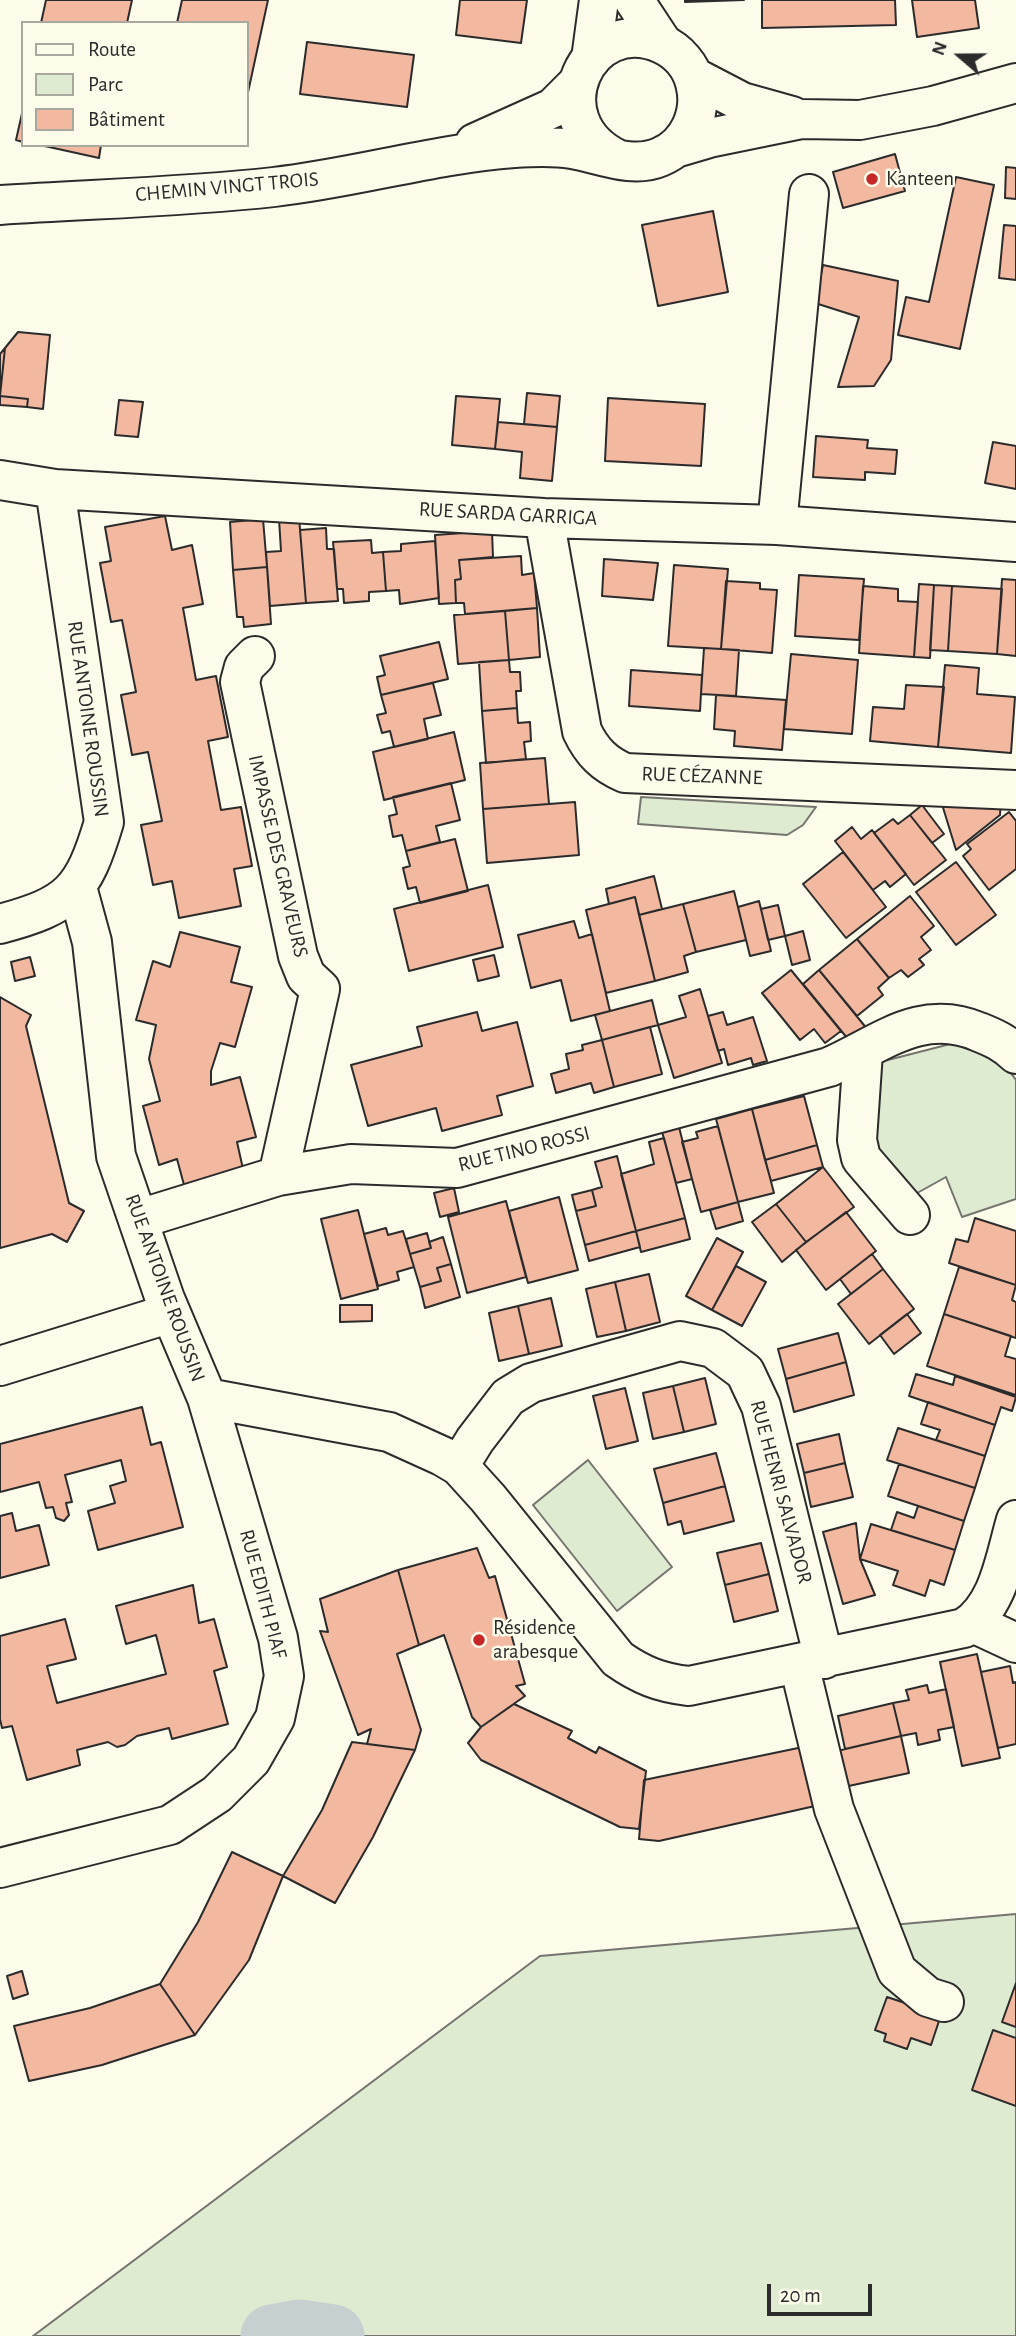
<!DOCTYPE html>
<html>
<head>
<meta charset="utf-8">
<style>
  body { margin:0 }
  #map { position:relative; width:1016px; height:2336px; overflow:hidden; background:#fdfbea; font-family:"Alegreya Sans",sans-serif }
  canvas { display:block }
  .legend { position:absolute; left:21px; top:21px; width:228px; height:126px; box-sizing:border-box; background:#fdfbea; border:2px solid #a9a89e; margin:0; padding:9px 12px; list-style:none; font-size:21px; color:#2b2b2b }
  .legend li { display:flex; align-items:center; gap:14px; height:35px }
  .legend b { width:35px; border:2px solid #a9a89e }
  .north { position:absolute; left:925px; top:21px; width:70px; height:70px; -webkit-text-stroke:5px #fdfbea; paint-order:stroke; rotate:290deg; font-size:19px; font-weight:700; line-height:28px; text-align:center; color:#2b2b2b }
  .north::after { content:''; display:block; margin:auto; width:24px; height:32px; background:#2b2b2b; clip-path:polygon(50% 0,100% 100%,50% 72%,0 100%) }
  .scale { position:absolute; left:767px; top:2284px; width:105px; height:32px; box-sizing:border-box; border:4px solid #2b2b2b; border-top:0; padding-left:9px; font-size:21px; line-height:24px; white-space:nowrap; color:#2b2b2b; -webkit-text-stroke:5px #fdfbea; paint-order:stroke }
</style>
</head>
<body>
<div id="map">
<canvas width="1016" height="2336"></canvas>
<ul class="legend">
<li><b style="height:9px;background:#fdfbea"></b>Route</li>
<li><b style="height:19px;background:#deebd1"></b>Parc</li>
<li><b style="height:19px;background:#f2b8a0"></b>Bâtiment</li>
</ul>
<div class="north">N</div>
<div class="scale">20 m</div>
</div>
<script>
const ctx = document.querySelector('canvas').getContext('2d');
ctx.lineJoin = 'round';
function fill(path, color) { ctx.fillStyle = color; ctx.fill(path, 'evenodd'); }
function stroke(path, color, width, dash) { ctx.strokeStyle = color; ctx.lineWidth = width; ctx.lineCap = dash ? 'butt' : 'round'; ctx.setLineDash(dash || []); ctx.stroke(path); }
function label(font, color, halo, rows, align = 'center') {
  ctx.font = font + ' "Alegreya Sans",sans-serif'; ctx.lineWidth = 5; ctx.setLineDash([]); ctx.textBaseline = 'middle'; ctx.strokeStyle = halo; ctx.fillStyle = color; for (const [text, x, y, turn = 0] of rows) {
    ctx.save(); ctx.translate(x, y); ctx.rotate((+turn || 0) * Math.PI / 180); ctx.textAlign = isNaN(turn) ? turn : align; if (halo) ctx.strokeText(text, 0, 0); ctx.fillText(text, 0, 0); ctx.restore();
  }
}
const green = new Path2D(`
  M641,797L816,807L803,825L787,835L638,824Z
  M966,1040L994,1050L1016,1080V1199L962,1217L946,1177L910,1197L874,1148L875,1068L884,1061Z
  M588,1460L672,1567L617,1611L533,1505Z
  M1016,1914V2336H33L540,1956Z`);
fill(green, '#deebd1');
stroke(green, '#74746e', 2);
stroke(new Path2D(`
  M272,2336L299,2331L333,2336`), '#c7d0d0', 63);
const building = new Path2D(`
  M46,0H132L127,23H41Z
  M182,0H268L247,97V23H177Z
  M460,0H527L521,43L456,35Z
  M685,0H744L685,2Z
  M762,0H895L896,25L762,28Z
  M912,0H975L979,28L917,37Z
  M307,42L414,55L407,107L300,94Z
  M23,109V142L16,140Z
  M40,145H101L99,158Z
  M895,154L905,191L843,208L833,172Z
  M1006,167L1016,168V199L1005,198Z
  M956,177L994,185L960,349L898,335L906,297L929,302Z
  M713,211L728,292L658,306L642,225Z
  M1004,225L1016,226V280L999,278Z
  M823,265L898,281L891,360L874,386L838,387L859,317L815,303Z
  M18,332L50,335L43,409L27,407L28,399L0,396L5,348Z
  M5,348L0,396V354Z
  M527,393L560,396L557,427L524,424Z
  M0,396L28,399L27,407L0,405Z
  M456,396L500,399L495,449L452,445Z
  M608,398L705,404L701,466L605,461Z
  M119,400L143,402L138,437L115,435Z
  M498,422L557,427L552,481L520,478L522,452L495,449Z
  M816,436L868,440L867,448L897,450L895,474L865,472V480L813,477Z
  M993,442L1016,446V489L985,483Z
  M165,516L172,550L192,545L203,604L183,608L196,680L216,676L228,737L208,741L221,810L241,807L252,866L234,869L241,906L179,918L172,881L153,885L141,825L162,821L148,752L132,755L121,695L136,692L122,620L111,622L100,563L111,561L105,527Z
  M299,517L306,603L270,606L266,552L281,551L279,519Z
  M263,519L267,567L233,570L230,522Z
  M326,528L327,549H334L338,601L306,603L300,530Z
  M492,531L493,557L459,560L461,579L455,580L456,603L439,604L435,535Z
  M371,540L372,553L383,552L386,591L369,592V601L344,603L343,589H337L333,542Z
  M435,541L439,598L400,604L399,590L386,591L383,552L401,551V544Z
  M521,556L522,575L534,573L537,608L465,614L464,603H456L455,580L461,579L459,560Z
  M604,559L658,563L653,600L602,596Z
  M674,565L728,569L721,649L668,646Z
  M267,567L271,624L244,627L243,617H237L233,570Z
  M799,575L864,579L859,640L795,636Z
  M1002,579L1016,580V656L997,654Z
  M726,581L760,583V589L777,590L772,653L721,649Z
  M919,584L934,585L930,658L914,657Z
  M934,585L952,586L948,651L930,650Z
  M863,586L898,589V601L918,602L914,657L859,653Z
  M952,586L1002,589L997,654L948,651Z
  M537,608L540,657L509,660L505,611Z
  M505,611L509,660L458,664L454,615Z
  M439,642L448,679L381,695L377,677L385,675L380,656Z
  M704,648L739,650L736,696L701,694Z
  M791,654L858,660L852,734L784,729Z
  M509,660L510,672H520L521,691H516L517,708L482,711L479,662Z
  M945,665L979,668L977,694L1015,697L1011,753L938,747Z
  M631,670L702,675L700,711L629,706Z
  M433,683L441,715L424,719L428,739L394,747L390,731L382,733L377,715L386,713L381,695Z
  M906,685L944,687L938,747L870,741L873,707L904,709Z
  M716,695L786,700L782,750L734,746L735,731L714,729Z
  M517,708L518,723L530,722L531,741L524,742L526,759L486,763L482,711Z
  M454,732L465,780L384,800L373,752Z
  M545,758L549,804L483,809L480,763Z
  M451,783L460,820L436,826L440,842L406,851L402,835L393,837L389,816L397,814L393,797Z
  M1001,798L1000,815L956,850L941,801Z
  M575,802L579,855L487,863L483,809Z
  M922,805L944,834L932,843L910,815Z
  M1009,812L1016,821V869L989,890L963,856L971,849L967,844Z
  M910,815L946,860L914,885L874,833L893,819L898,824Z
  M852,827L861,839L872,830L906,874L890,887L885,881L873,890L835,841Z
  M455,839L468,891L420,903L416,887L408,889L403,868L410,866L406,851Z
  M843,852L886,907L846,938L803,884Z
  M956,862L996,915L956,945L916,892Z
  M654,876L662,909L639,915L635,897L609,904L606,889Z
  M488,885L503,947L409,971L394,909Z
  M734,891L746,940L696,952L683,904Z
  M910,896L934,926L921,937L931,950L919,959L924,965L908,977L901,970L889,978L857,939Z
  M635,897L655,981L606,993L586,910Z
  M759,901L771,951L750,956L738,907Z
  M683,904L696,952L684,956L688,972L655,981L639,915Z
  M778,905L785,936L768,940L761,909Z
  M574,921L579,938L592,934L610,1011L571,1021L561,980L531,988L518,935Z
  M803,931L810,960L792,965L785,936Z
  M180,932L240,947L231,982L252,987L235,1047L220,1043L211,1071V1085L240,1077L256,1137L237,1142L245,1178L187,1196L177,1159L159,1165L143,1106L160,1101L149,1059L156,1025L136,1020L153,961L170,967Z
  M857,939L889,978L878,988L883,995L857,1016L819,970Z
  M494,955L499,976L478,981L473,960Z
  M30,957L35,976L15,981L11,962Z
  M791,970L841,1031L825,1043L814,1029L800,1040L762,993Z
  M819,970L868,1030L852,1044L803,984Z
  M700,989L722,1063L674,1078L658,1025L686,1017L679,996Z
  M0,997L31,1015L26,1026L69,1203L84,1211L67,1242L52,1234L0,1248Z
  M652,1000L658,1025L602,1040L595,1015Z
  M477,1012L482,1031L517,1022L533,1086L497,1096L502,1115L442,1131L436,1108L368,1126L351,1065L422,1046L417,1027Z
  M723,1012L727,1025L753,1017L767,1061L753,1065L751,1058L728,1065L724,1049L718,1051L708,1016Z
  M650,1027L662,1074L614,1087L602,1040Z
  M602,1040L614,1087L594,1093L591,1083L556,1093L551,1074L569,1069L566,1054L583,1050L582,1045Z
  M804,1096L817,1145L765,1160L752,1109Z
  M752,1109L774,1193L738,1202L716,1119Z
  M678,1123L692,1179L676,1183L661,1128Z
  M718,1126L738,1202L701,1212L682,1142L698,1138L696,1132Z
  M664,1138L685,1218L636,1231L621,1174L654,1164L649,1142Z
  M817,1145L823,1167L771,1181L765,1160Z
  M617,1156L636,1231L585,1245L576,1211L596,1206L592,1190L602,1187L595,1162Z
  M823,1167L854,1207L806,1242L776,1204Z
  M454,1188L459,1212L440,1217L434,1193Z
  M592,1190L596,1206L576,1211L572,1195Z
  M559,1197L578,1270L528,1283L509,1211Z
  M506,1201L526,1277L467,1293L448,1217Z
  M738,1202L743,1221L716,1229L710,1210Z
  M776,1204L806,1242L782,1262L752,1222Z
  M358,1210L378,1289L341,1299L321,1219Z
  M846,1212L876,1251L826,1290L796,1250Z
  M685,1218L690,1239L641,1252L636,1231Z
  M975,1218L1016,1231V1285L949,1263L956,1239L968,1242Z
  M386,1228L388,1235L403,1231L414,1267L397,1272L399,1280L378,1286L364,1234Z
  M636,1231L640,1247L589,1261L585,1245Z
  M427,1233L431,1248L410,1254L406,1239Z
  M443,1237L451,1264L437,1268L441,1281L420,1287L410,1254L431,1248L429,1242Z
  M717,1238L743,1252L712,1310L686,1296Z
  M872,1254L883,1269L851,1294L840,1279Z
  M451,1264L460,1297L425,1308L420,1287L441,1281L437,1268Z
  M736,1266L766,1282L742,1326L712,1310Z
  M959,1267L1016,1285L1012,1300L1016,1302V1338L944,1314Z
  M883,1269L914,1309L869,1344L838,1304Z
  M649,1274L660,1322L626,1331L615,1282Z
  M615,1282L626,1331L597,1337L586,1289Z
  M551,1298L562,1346L529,1354L518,1306Z
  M340,1305H372V1321L340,1322Z
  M518,1306L529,1354L499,1361L489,1313Z
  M907,1314L921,1333L894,1354L880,1335Z
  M944,1314L1011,1336L1005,1356L1016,1359V1395L927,1366Z
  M838,1333L846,1362L786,1379L778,1349Z
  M846,1362L854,1395L794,1412L786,1379Z
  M916,1374L953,1385L955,1376L1016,1397L1012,1411L1001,1407L995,1425L909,1396Z
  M705,1378L716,1424L684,1432L673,1386Z
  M673,1386L684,1432L653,1439L643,1393Z
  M625,1388L638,1441L606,1449L593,1396Z
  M928,1402L995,1425L985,1456L936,1440L940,1430L921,1424Z
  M142,1407L151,1445L161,1442L183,1527L98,1550L88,1511L115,1503L110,1486L126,1481L121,1460L65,1475L72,1502L66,1503L69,1515L64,1521L56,1518L53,1507L46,1508L39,1482L0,1492V1444Z
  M898,1428L985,1456L975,1488L887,1460Z
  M839,1434L845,1463L804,1473L797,1444Z
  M716,1453L725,1486L663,1503L654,1469Z
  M845,1463L853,1497L811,1507L804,1473Z
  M899,1464L975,1488L964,1521L888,1496Z
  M725,1486L734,1521L684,1534L681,1521L668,1525L663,1503Z
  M918,1506L964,1521L955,1550L891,1530L897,1512L914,1518Z
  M12,1513L16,1531L39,1525L49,1565L0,1578V1516Z
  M856,1523L860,1559L875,1595L843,1604L823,1532Z
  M871,1524L955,1550L944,1585L930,1580L925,1596L893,1585L898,1571L860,1559Z
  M761,1543L769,1574L725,1585L717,1553Z
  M477,1548L489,1578L495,1576L525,1684L516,1686L525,1696L481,1727L472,1717L444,1635L419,1645L398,1570Z
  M398,1570L419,1645L397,1654L421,1730L415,1750L367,1744L371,1729L358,1735L320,1631L328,1632L320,1599Z
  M769,1574L778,1611L734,1622L725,1585Z
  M193,1585L199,1623L214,1619L227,1667L214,1671L228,1724L172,1739L169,1728L137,1736L125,1745L117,1747L108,1742L77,1750L80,1765L27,1780L12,1726L2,1728L0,1719V1636L65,1619L76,1659L47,1666L57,1703L166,1674L156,1635L126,1644L116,1606Z
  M977,1654L1000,1758L962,1766L940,1662Z
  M1010,1666L1013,1683L1016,1682V1744L998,1748L981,1672Z
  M927,1685L929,1693L946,1689L954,1727L938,1730L940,1740L918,1745L916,1733L901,1736L893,1703L909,1700L906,1690Z
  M893,1703L901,1736L845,1749L838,1716Z
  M514,1704L572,1731L568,1738L596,1753L599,1747L646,1771L639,1829L620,1827L481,1760L468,1743L481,1727Z
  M901,1736L909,1773L844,1787L837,1751Z
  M352,1742L415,1750L373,1837L335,1903L283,1876L322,1810Z
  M803,1747L815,1806L659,1841L639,1839L644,1780Z
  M232,1852L283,1876L249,1960L195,2035L160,1984L198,1922Z
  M22,1971L28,1994L13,1999L7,1976Z
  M1016,1983V2027L1002,2022Z
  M160,1984L195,2035L102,2065L29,2081L14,2026L90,2008Z
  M887,1997L941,2015L931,2045L911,2038L907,2049L884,2041L886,2034L875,2030Z
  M993,2030L1016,2038V2106L972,2090Z`);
fill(building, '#f2b8a0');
stroke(building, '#2b2b2b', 2);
const minor = new Path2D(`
  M634,0L663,44
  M591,59L599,0
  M0,480L55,489L544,518L777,525L1016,542
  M544,518L582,731C592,752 604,764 625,773L1016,790
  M777,525L809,194
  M255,656L244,667L240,682L298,956L306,976L320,989L278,1176
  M0,924C70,905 83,892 104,822L55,489
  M863,1052L857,1140L861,1158L910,1215
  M139,1219L278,1176L351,1164L457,1168L829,1067C881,1044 921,1007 979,1032C994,1038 1005,1043 1016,1054
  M0,1366L171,1313
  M207,1398L389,1432L442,1456L459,1466L488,1498L618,1659C641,1675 660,1683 689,1686L964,1628C999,1607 1005,1557 1016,1520
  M459,1466L475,1440L508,1397L531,1383L680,1341L713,1348L745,1372L761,1406L824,1659
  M973,1623L1016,1643
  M799,1664L834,1809L897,1971L928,1997L944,2002
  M0,1868L170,1825L217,1794L251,1760L275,1718L284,1676L278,1638L207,1398L165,1299L116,1156L92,942L77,887`);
const major = new Path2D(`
  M694,77L742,102L792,116
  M475,143L553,108L577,84
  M675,148L709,138L802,119L860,120L933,106L1016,83
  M0,205C91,199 184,197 274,187C355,178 433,154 514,148C532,147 554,146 572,149C601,154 632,169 660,157C689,145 703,112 695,83C691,66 678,51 662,44C587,11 537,120 617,159`);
stroke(minor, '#2b2b2b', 42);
stroke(major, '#2b2b2b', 42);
stroke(minor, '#fdfbea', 38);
stroke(major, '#fdfbea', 38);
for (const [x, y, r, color] of [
  [872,179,7,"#c62828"],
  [479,1640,7,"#c62828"]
]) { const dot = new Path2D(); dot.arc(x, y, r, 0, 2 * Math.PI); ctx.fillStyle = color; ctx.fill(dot); stroke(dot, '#fdfbea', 2.5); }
label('21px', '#2b2b2b', '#fdfbea', [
  ["Kanteen",886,179],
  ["Résidence",493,1628],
  ["arabesque",493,1652]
], 'left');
label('21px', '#2b2b2b', '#fdfbea', [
  ["CHEMIN VINGT TROIS",227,187,-5],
  ["RUE SARDA GARRIGA",508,514,3],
  ["RUE ANTOINE ROUSSIN",88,719,82],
  ["RUE CÉZANNE",702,776,2],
  ["IMPASSE DES GRAVEURS",278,856,77],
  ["RUE TINO ROSSI",524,1149,-14],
  ["RUE ANTOINE ROUSSIN",165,1288,70],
  ["RUE HENRI SALVADOR",781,1492,75],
  ["RUE EDITH PIAF",263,1594,75]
]);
</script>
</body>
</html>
